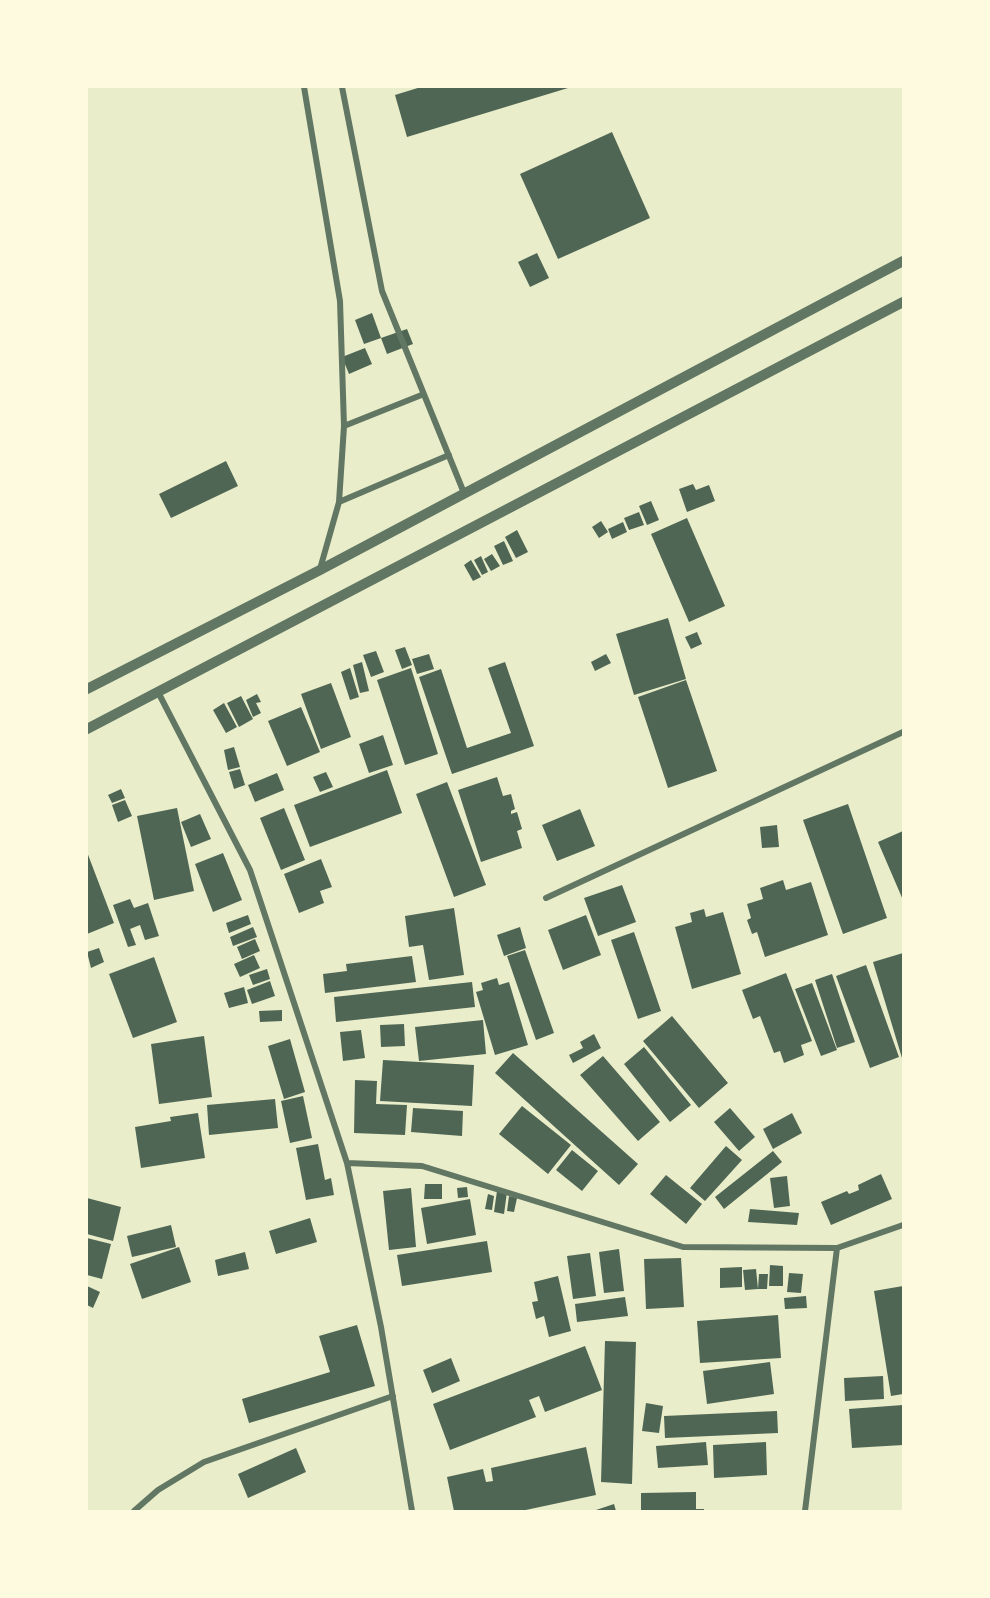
<!DOCTYPE html>
<html>
<head>
<meta charset="utf-8">
<style>
  body { margin:0 }
  #map { position:relative; width:990px; height:1598px; overflow:hidden; background:#e9edc9; font-family:Merriweather,serif }
  canvas { display:block }
  .frame { position:absolute; inset:0; border:88px solid #fefae0; pointer-events:none }
</style>
</head>
<body>
<div id="map">
<canvas width="990" height="1598"></canvas>
<div class="frame"></div>
</div>
<script>
const ctx = document.querySelector('canvas').getContext('2d');
ctx.lineJoin = 'round';
function fill(path, color) { ctx.fillStyle = color; ctx.fill(path, 'evenodd'); }
function stroke(path, color, width, dash) { ctx.strokeStyle = color; ctx.lineWidth = width; ctx.lineCap = dash ? 'butt' : 'round'; ctx.setLineDash(dash || []); ctx.stroke(path); }
fill(new Path2D(`
  M421,87H568V88L407,137L395,95Z
  M612,132L650,218L558,259L520,174Z
  M537,253L549,278L530,287L518,262Z
  M372,313L381,338L364,344L355,320Z
  M407,329L413,344L387,354L381,338Z
  M365,348L372,364L349,374L342,357Z
  M226,461L238,486L171,518L159,494Z
  M693,484L696,490L709,485L715,501L687,512L679,489Z
  M651,501L659,520L647,525L639,506Z
  M639,512L644,525L629,530L624,518Z
  M687,518L725,606L689,622L651,534Z
  M601,521L608,532L599,538L592,527Z
  M623,522L627,532L612,539L608,529Z
  M517,530L528,552L516,558L505,537Z
  M504,541L513,561L503,565L494,546Z
  M492,554L500,566L491,571L484,559Z
  M481,556L488,572L482,575L474,560Z
  M471,560L481,577L473,581L464,565Z
  M668,618L686,679L634,695L616,634Z
  M697,632L702,644L691,649L685,637Z
  M405,647L412,665L402,669L395,650Z
  M376,651L384,672L371,677L363,655Z
  M429,654L434,669L417,674L412,659Z
  M606,654L611,663L595,671L591,662Z
  M362,662L369,691L360,693L353,665Z
  M505,662L534,746L452,774L419,677L441,669L467,748L511,733L488,668Z
  M350,668L359,697L350,700L341,672Z
  M411,668L438,754L405,765L377,680Z
  M686,680L717,771L668,788L638,697Z
  M331,683L351,737L321,749L301,694Z
  M257,694L261,702L256,703L261,713L253,717L246,700Z
  M241,696L253,719L239,727L227,703Z
  M224,703L237,727L226,733L213,710Z
  M301,707L320,752L287,766L268,721Z
  M383,735L393,765L369,773L359,744Z
  M234,747L240,767L228,770L224,750Z
  M240,769L245,785L234,789L229,772Z
  M387,770L402,813L310,847L294,805Z
  M326,772L333,787L320,792L313,777Z
  M277,773L284,790L255,802L248,785Z
  M497,777L503,796L511,794L515,809L511,811V814L517,812L522,829L517,831L522,848L481,862L458,790Z
  M447,782L486,885L454,897L416,794Z
  M121,789L125,798L112,803L108,795Z
  M125,800L132,816L118,822L112,805Z
  M848,804L887,918L843,934L803,820Z
  M177,808L194,891L154,900L137,816Z
  M284,808L305,860L281,870L260,818Z
  M580,809L595,846L557,861L542,825Z
  M200,814L211,839L191,847L181,822Z
  M777,825L779,847L762,848L760,827Z
  M903,831V900L878,842Z
  M87,852L114,923L87,934Z
  M223,853L242,900L213,912L195,864Z
  M321,859L332,887L320,891L324,903L299,913L284,874Z
  M783,880L786,890L811,882L828,935L765,957L757,932L752,934L747,920L751,918L747,904L763,899L760,888Z
  M622,885L636,922L598,936L584,898Z
  M130,899L134,908L148,903L159,936L145,940L140,925L130,929L136,945L128,947L113,905Z
  M454,908L464,975L429,980L423,945L409,947L405,916Z
  M704,909L706,917L723,912L741,974L692,989L675,927L692,922L690,913Z
  M248,915L251,924L229,933L226,923Z
  M586,915L601,955L563,970L548,930Z
  M253,927L257,937L233,946L230,937Z
  M520,927L526,948L504,956L497,935Z
  M634,932L661,1011L638,1019L611,940Z
  M255,939L260,951L242,959L237,947Z
  M99,948L104,962L91,968L87,952Z
  M525,950L554,1033L536,1040L507,956Z
  M903,953V1058H902L873,962Z
  M254,955L260,968L240,977L234,964Z
  M412,956L416,982L325,993L323,974L347,971L346,964Z
  M154,957L177,1022L133,1038L109,974Z
  M866,965L899,1057L870,1068L836,976Z
  M267,969L270,979L253,985L249,975Z
  M786,973L812,1041L801,1045L804,1055L784,1063L780,1051L774,1053L760,1016L753,1019L742,990Z
  M832,974L855,1042L837,1048L815,980Z
  M497,978L499,985L509,982L528,1045L495,1055L476,992L483,990L481,983Z
  M270,981L275,996L252,1004L247,990Z
  M472,982L475,1007L336,1022L334,997Z
  M812,983L837,1050L821,1056L795,989Z
  M244,987L248,1003L229,1008L224,993Z
  M282,1010V1021L260,1022L259,1011Z
  M672,1016L728,1083L699,1108L643,1041Z
  M483,1020L486,1054L419,1061L415,1027Z
  M404,1024L405,1046L381,1047L380,1025Z
  M361,1030L365,1058L343,1061L340,1032Z
  M594,1034L601,1048L573,1063L569,1055L583,1048L580,1042Z
  M204,1036L212,1097L159,1104L151,1044Z
  M290,1039L305,1092L284,1099L268,1046Z
  M644,1047L691,1105L670,1122L624,1064Z
  M513,1053L638,1164L619,1185L495,1073Z
  M603,1056L660,1122L638,1141L580,1075Z
  M383,1060L474,1065L472,1106L380,1101Z
  M355,1080L377,1081L376,1104L407,1105L405,1135L354,1133Z
  M303,1096L312,1138L290,1143L281,1101Z
  M275,1099L278,1128L209,1135L207,1105Z
  M522,1106L571,1145L548,1174L499,1134Z
  M413,1108L463,1111L462,1136L411,1132Z
  M730,1108L755,1137L739,1151L714,1122Z
  M198,1113L205,1158L141,1168L135,1127L171,1121L170,1117Z
  M792,1113L802,1133L773,1149L763,1129Z
  M318,1144L325,1180L331,1178L334,1195L306,1200L296,1148Z
  M726,1146L742,1160L705,1201L690,1188Z
  M572,1150L598,1171L582,1191L556,1170Z
  M773,1151L782,1162L724,1209L715,1197Z
  M881,1174L892,1199L831,1225L821,1202L847,1191L849,1194L859,1190L858,1185Z
  M666,1175L702,1204L686,1224L650,1194Z
  M787,1176L790,1206L774,1208L770,1178Z
  M425,1184H442V1199H424Z
  M467,1187L468,1197L458,1198L457,1188Z
  M411,1188L416,1247L389,1250L383,1191Z
  M497,1191L507,1192L504,1214L494,1212Z
  M488,1194L494,1196L492,1210L485,1209Z
  M509,1196L517,1198L514,1212L507,1211Z
  M87,1198L121,1207L113,1241L87,1234Z
  M470,1199L476,1235L427,1244L421,1208Z
  M750,1209L799,1213L797,1225L748,1222Z
  M310,1218L317,1242L276,1254L269,1231Z
  M171,1225L176,1247L132,1257L127,1236Z
  M87,1238L111,1244L102,1279L87,1275Z
  M487,1241L492,1272L402,1286L397,1255Z
  M179,1247L191,1282L142,1299L130,1264Z
  M619,1249L624,1291L604,1293L599,1252Z
  M245,1252L249,1269L218,1276L215,1260Z
  M590,1253L596,1296L573,1299L567,1256Z
  M681,1258L684,1307L646,1309L644,1259Z
  M770,1265L783,1266V1286H769Z
  M742,1267V1287L720,1288V1268Z
  M756,1269L758,1289L745,1290L743,1270Z
  M789,1273L803,1274L801,1293L787,1292Z
  M759,1274H768L767,1289H758Z
  M558,1276L571,1331L549,1337L544,1316L536,1319L532,1302L538,1301L534,1282Z
  M87,1286L100,1292L93,1308L87,1305Z
  M903,1286V1394L891,1396L874,1291Z
  M806,1296L807,1308L785,1309L784,1298Z
  M625,1297L628,1316L577,1322L575,1304Z
  M778,1315L781,1358L700,1363L697,1321Z
  M357,1325L375,1386L249,1423L242,1399L330,1372L319,1336Z
  M605,1341L636,1342L632,1484L601,1482Z
  M585,1346L602,1390L545,1412L539,1396L529,1400L536,1417L450,1450L433,1404Z
  M451,1358L460,1381L432,1393L423,1370Z
  M770,1362L774,1394L707,1404L703,1371Z
  M883,1376L884,1399L845,1401L844,1378Z
  M646,1403L663,1406L659,1433L642,1431Z
  M903,1405V1445L852,1448L849,1409Z
  M777,1411L778,1433L665,1438L664,1416Z
  M706,1442L708,1465L658,1468L656,1446Z
  M766,1442L767,1475L714,1478L713,1445Z
  M586,1447L596,1495L521,1511H454L447,1477L483,1469L486,1482L493,1481L491,1468Z
  M296,1448L306,1472L248,1498L238,1474Z
  M696,1492V1509H704V1511H641V1493Z
  M614,1504L616,1511H593Z`), '#4f6655');
stroke(new Path2D(`
  M304,87L340,301L344,426L339,502L320,569
  M342,87L382,291L464,493
  M344,426L424,394
  M339,502L449,455
  M158,692L250,870L347,1163L381,1327L412,1511
  M546,898L903,732
  M347,1163L422,1166L683,1247L837,1248L903,1225
  M134,1511L158,1490L204,1462L393,1396
  M805,1511L837,1248`), '#617663', 6);
stroke(new Path2D(`
  M87,689L320,570L903,261
  M87,729L903,302`), '#617663', 10);
</script>
</body>
</html>
